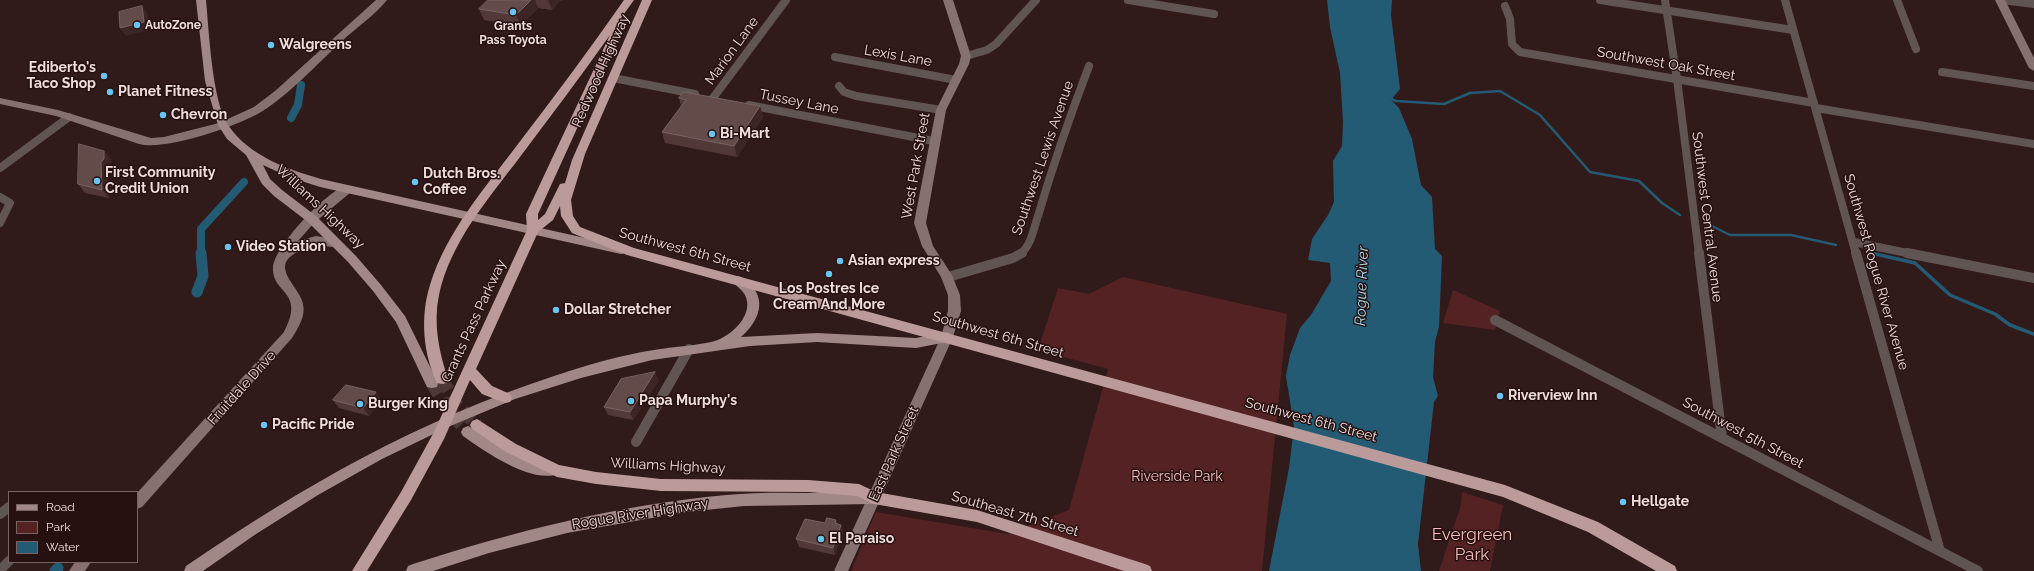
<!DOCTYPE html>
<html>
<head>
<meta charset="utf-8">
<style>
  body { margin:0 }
  #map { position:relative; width:2034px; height:571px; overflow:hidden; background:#311a1a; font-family:Raleway,sans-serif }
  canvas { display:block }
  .legend { position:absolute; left:8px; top:491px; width:130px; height:72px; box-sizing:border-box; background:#271110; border:1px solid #776362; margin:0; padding:5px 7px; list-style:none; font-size:12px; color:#edd }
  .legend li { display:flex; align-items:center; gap:8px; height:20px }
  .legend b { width:20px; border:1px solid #776362 }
</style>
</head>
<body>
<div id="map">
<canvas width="2034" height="571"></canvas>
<ul class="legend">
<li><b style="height:5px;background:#a18786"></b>Road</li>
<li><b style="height:11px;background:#542223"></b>Park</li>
<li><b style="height:11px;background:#245b74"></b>Water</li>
</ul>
</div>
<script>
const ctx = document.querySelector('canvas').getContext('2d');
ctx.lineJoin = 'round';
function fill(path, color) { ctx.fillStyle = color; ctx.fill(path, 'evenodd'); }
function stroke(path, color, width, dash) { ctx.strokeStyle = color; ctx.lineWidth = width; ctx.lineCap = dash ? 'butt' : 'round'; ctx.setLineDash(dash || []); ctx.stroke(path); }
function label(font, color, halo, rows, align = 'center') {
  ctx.font = font + ' Raleway,sans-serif'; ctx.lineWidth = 3; ctx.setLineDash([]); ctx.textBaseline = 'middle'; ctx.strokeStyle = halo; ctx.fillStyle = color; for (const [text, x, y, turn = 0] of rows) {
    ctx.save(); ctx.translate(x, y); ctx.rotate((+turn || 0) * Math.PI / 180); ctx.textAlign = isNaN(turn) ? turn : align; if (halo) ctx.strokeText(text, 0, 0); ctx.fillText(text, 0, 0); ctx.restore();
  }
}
fill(new Path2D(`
  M1123,277L1287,314L1262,571H851L876,512L1008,534L1069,510L1108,369L1038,350L1058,288L1089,294Z
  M1453,290L1500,311L1495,330L1443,323Z
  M1462,492L1503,505L1490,571H1439L1461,505Z`), '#542223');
fill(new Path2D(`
  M1327,0H1392L1391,15L1400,89L1391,100L1399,108L1412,139L1421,185L1432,197L1435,249L1442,256L1439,327L1435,342L1433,377L1438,396L1434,402L1418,544L1421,571H1269L1289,468L1294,427L1286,376L1290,355L1300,328L1311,315L1331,281L1330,263L1308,260L1312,239L1328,215L1334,202L1333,161L1342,146L1343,122L1340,73L1330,27Z`), '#245b74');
stroke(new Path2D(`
  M1389,98L1396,101L1444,104L1470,93L1500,91L1540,115L1590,172L1639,181L1662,203L1680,215
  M1706,223L1730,235H1791L1836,245
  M1871,253L1874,254`), '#245b74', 2.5);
stroke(new Path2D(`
  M1871,253L1915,263L1950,295L1995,314L2010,325L2034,334`), '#245b74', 3.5);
stroke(new Path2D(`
  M291,118L298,105L301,85
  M201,254V229L244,182`), '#245b74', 8);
stroke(new Path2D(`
  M197,292L203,276L201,253
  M55,571L58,568`), '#245b74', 11);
stroke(new Path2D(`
  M432,383L448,410L468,432`), '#4d3737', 13, [13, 6]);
stroke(new Path2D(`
  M442,379L457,405L477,425`), '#4d3737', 13, [13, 6]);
stroke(new Path2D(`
  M1128,0L1214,14
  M1600,0L1793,30
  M1665,0L1677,79L1699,254
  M1785,0L1856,254
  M1897,0L1916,49
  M2002,0L2034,4
  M1505,6L1510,19L1512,44L1520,52L1814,103
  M966,56L987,50L996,44L1036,0
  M835,57L956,80
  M1942,72L2034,86
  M613,78L695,94
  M839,86L844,92L856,96L941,110
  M713,98L786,0
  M749,105L934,141
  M1816,108L2034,144
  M0,168L69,117
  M0,197L10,203L0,223
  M1854,242L1912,254
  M1020,254C1031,247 1034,227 1038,216C1053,165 1070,116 1089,66`), '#615554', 8);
stroke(new Path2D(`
  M1699,253L1722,438
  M1856,253L1940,551
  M1907,253L2034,278
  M948,277L1013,258L1022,253
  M1495,320L1978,571
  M636,442L689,349
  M0,514L9,507
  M0,570L9,561`), '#615554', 10);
fill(new Path2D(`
  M376,0H387C375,15 356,28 342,41C318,63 289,95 261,112C237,126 166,151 139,144L56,116L0,104V98L58,110L151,138L164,137L219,123L254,107L275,91Z
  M943,0H953L971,56L969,64L946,110L926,223L933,246L952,275L960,295L961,311L953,337L848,571H834L941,337L948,311V295L941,277L922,246L914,223L936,110L959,64L961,56Z
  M1995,0H2005L2034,58V71L2029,68Z
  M347,185L353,189L351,192L314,223L298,241L316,236L340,240L342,243L340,246C331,249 320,243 310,246C303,247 297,252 291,256C273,270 301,289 303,304C306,316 298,328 292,338L142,507L137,509V493L284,332C306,291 272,294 273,268C274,246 327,191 347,185Z
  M75,562H91L85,571H69Z`), '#857170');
fill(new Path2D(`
  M196,0H206C209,31 212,101 228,125C249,156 287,169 321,179L621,246L625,247L627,250L625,253L621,254L320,187L289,177L263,165L270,179L282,190L316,216L356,256L381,285L405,316L438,383L437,387L432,388L427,387L396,322L373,291L348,262L308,222L274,196L262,184L246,155L227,139L218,125L205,81Z
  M738,276C743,277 747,281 751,285C768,303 756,324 741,337L817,333L916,338L947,332L951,334L953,337L951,340L947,342L916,348L817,342L750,346L652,360L581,378L515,399L448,427L382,459L318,495L256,534L203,571H184L186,566C305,485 417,421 554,376C587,365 621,355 654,350C669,347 709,345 720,339C735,332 754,313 745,295C742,289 735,286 732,280L734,277Z
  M468,426L517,456L528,460L558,466L560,470L558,474C531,484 484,451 463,436L461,432L463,428Z
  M874,492L879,494L881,498L879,502L874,504L744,506L686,512L567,533L489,553L433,571H406L408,566L413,564C515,531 619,505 726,495C775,490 825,495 874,492Z`), '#a18786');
fill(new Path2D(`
  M624,0H634L621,18L626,21L538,214V220L545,214L560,184L565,183L572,160L642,0H652L585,154L571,200L573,216L580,227L634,248L1505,485L1598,522L1675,566L1677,571H1656L1588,532L1503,497L627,255L572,233L561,216L560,206L553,220L538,232L476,369L492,386L510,394L512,398L510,402L505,403L482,394L470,380L444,439L411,500L367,571H352L401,492L434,432L527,230L526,214L610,35C581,76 550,117 520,157C488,199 450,243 439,295C433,324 439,352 448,379L447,383L442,384L437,383C423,354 420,316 430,285C446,232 485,188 518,144C554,97 590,49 624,0Z
  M477,419L516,444L559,465L596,472L661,479L808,480L859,484L876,492L977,510L1145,564L1150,566L1152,571H1124L977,522L874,504L857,496L808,492L661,491L596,484L557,477L506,452L472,429L470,425L472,421Z`), '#bb9b9a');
fill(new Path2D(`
  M488,0H563L560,1L552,10L538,8L521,26L484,20L479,9Z
  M679,98L760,106L763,117L737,157L665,143L662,132L681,106Z
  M104,151L111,160V168L108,170L109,198L85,193L78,184Z
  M659,380L633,420L608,415L604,407Z
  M376,392L381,400L369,416L339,408L333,400Z
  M836,520L837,524L841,525L843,532L835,555L799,547L796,539L825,523Z`), '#523938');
fill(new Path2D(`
  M531,0H535L538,8L521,26L516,15Z
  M548,0H563L560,1L552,10Z
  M142,6L148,14L149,30L126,36L120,28Z
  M760,106L763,117L737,157L734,146Z
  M104,151L111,160V168L108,170L109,198L102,190L101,162Z
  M655,372L659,380L633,420L630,412Z
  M376,392L381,400L369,416L363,408Z
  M841,525L843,532L835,555L833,548Z`), '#3e2525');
const building = new Path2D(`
  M488,0H531L516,15L479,9Z
  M142,6L144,22L120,28L119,12Z
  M684,92L760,106L734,146L662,132L686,100L679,98Z
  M79,144L104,151V159L101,162L102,190L78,184Z
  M655,372L630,412L604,407L621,379Z
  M346,385L376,392L363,408L333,400Z
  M827,518L836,520L835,523L841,525L833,548L796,539L805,519L825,523Z`);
fill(building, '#634b4a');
stroke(building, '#786261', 1);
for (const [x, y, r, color] of [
  [513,12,4,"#68c4f0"],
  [137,25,4,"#68c4f0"],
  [271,45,4,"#68c4f0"],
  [104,76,4,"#68c4f0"],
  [110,92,4,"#68c4f0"],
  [163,115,4,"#68c4f0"],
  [712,134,4,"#68c4f0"],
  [97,181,4,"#68c4f0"],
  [415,182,4,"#68c4f0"],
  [228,247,4,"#68c4f0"],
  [840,261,4,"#68c4f0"],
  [829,274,4,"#68c4f0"],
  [556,310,4,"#68c4f0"],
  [1500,396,4,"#68c4f0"],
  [631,401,4,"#68c4f0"],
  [360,404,4,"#68c4f0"],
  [264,425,4,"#68c4f0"],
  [1623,502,4,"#68c4f0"],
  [821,539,4,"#68c4f0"]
]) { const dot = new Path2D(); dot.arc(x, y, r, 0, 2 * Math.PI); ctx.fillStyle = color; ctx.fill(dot); stroke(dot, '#271110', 1.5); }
label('bold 12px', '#edd', '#271110', [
  ["AutoZone",145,25],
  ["Grants",513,26,"center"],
  ["Pass Toyota",513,40,"center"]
], 'left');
label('bold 14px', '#edd', '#271110', [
  ["Walgreens",279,45],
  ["Ediberto's",96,68,"right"],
  ["Taco Shop",96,84,"right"],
  ["Planet Fitness",118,92],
  ["Chevron",171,115],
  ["Bi-Mart",720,134],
  ["First Community",105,173],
  ["Credit Union",105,189],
  ["Dutch Bros.",423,174],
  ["Coffee",423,190],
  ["Video Station",236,247],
  ["Asian express",848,261],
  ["Los Postres Ice",829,289,"center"],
  ["Cream And More",829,305,"center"],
  ["Dollar Stretcher",564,310],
  ["Riverview Inn",1508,396],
  ["Papa Murphy's",639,401],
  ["Burger King",368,404],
  ["Pacific Pride",272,425],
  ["Hellgate",1631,502],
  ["El Paraiso",829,539]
], 'left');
label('14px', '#edd', '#271110', [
  ["Marion Lane",732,51,-54],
  ["Lexis Lane",898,56,10],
  ["Southwest Oak Street",1666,64,10],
  ["Redwood Highway",601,71,-66],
  ["Tussey Lane",799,102,11],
  ["Southwest Lewis Avenue",1043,158,-71],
  ["West Park Street",916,166,-80],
  ["Williams Highway",320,207,43],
  ["Southwest Central Avenue",1707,217,83],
  ["Southwest 6th Street",685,250,15],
  ["Southwest Rogue River Avenue",1876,272,74],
  ["Grants Pass Parkway",474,321,-65],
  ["Southwest 6th Street",998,335,16],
  ["Fruitdale Drive",242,388,-48],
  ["Southwest 6th Street",1311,420,15],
  ["Southwest 5th Street",1743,433,28],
  ["East Park Street",894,454,-66],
  ["Williams Highway",668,466,3],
  ["Rogue River Highway",640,514,-9],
  ["Southeast 7th Street",1015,514,16]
]);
label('14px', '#f1bebc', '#271110', [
  ["Riverside Park",1177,477]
]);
label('italic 15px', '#aad9f1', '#271110', [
  ["Rogue River",1362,286,-88]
]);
label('17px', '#f1bebc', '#271110', [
  ["Evergreen",1472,535],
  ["Park",1472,555]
]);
</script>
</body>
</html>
